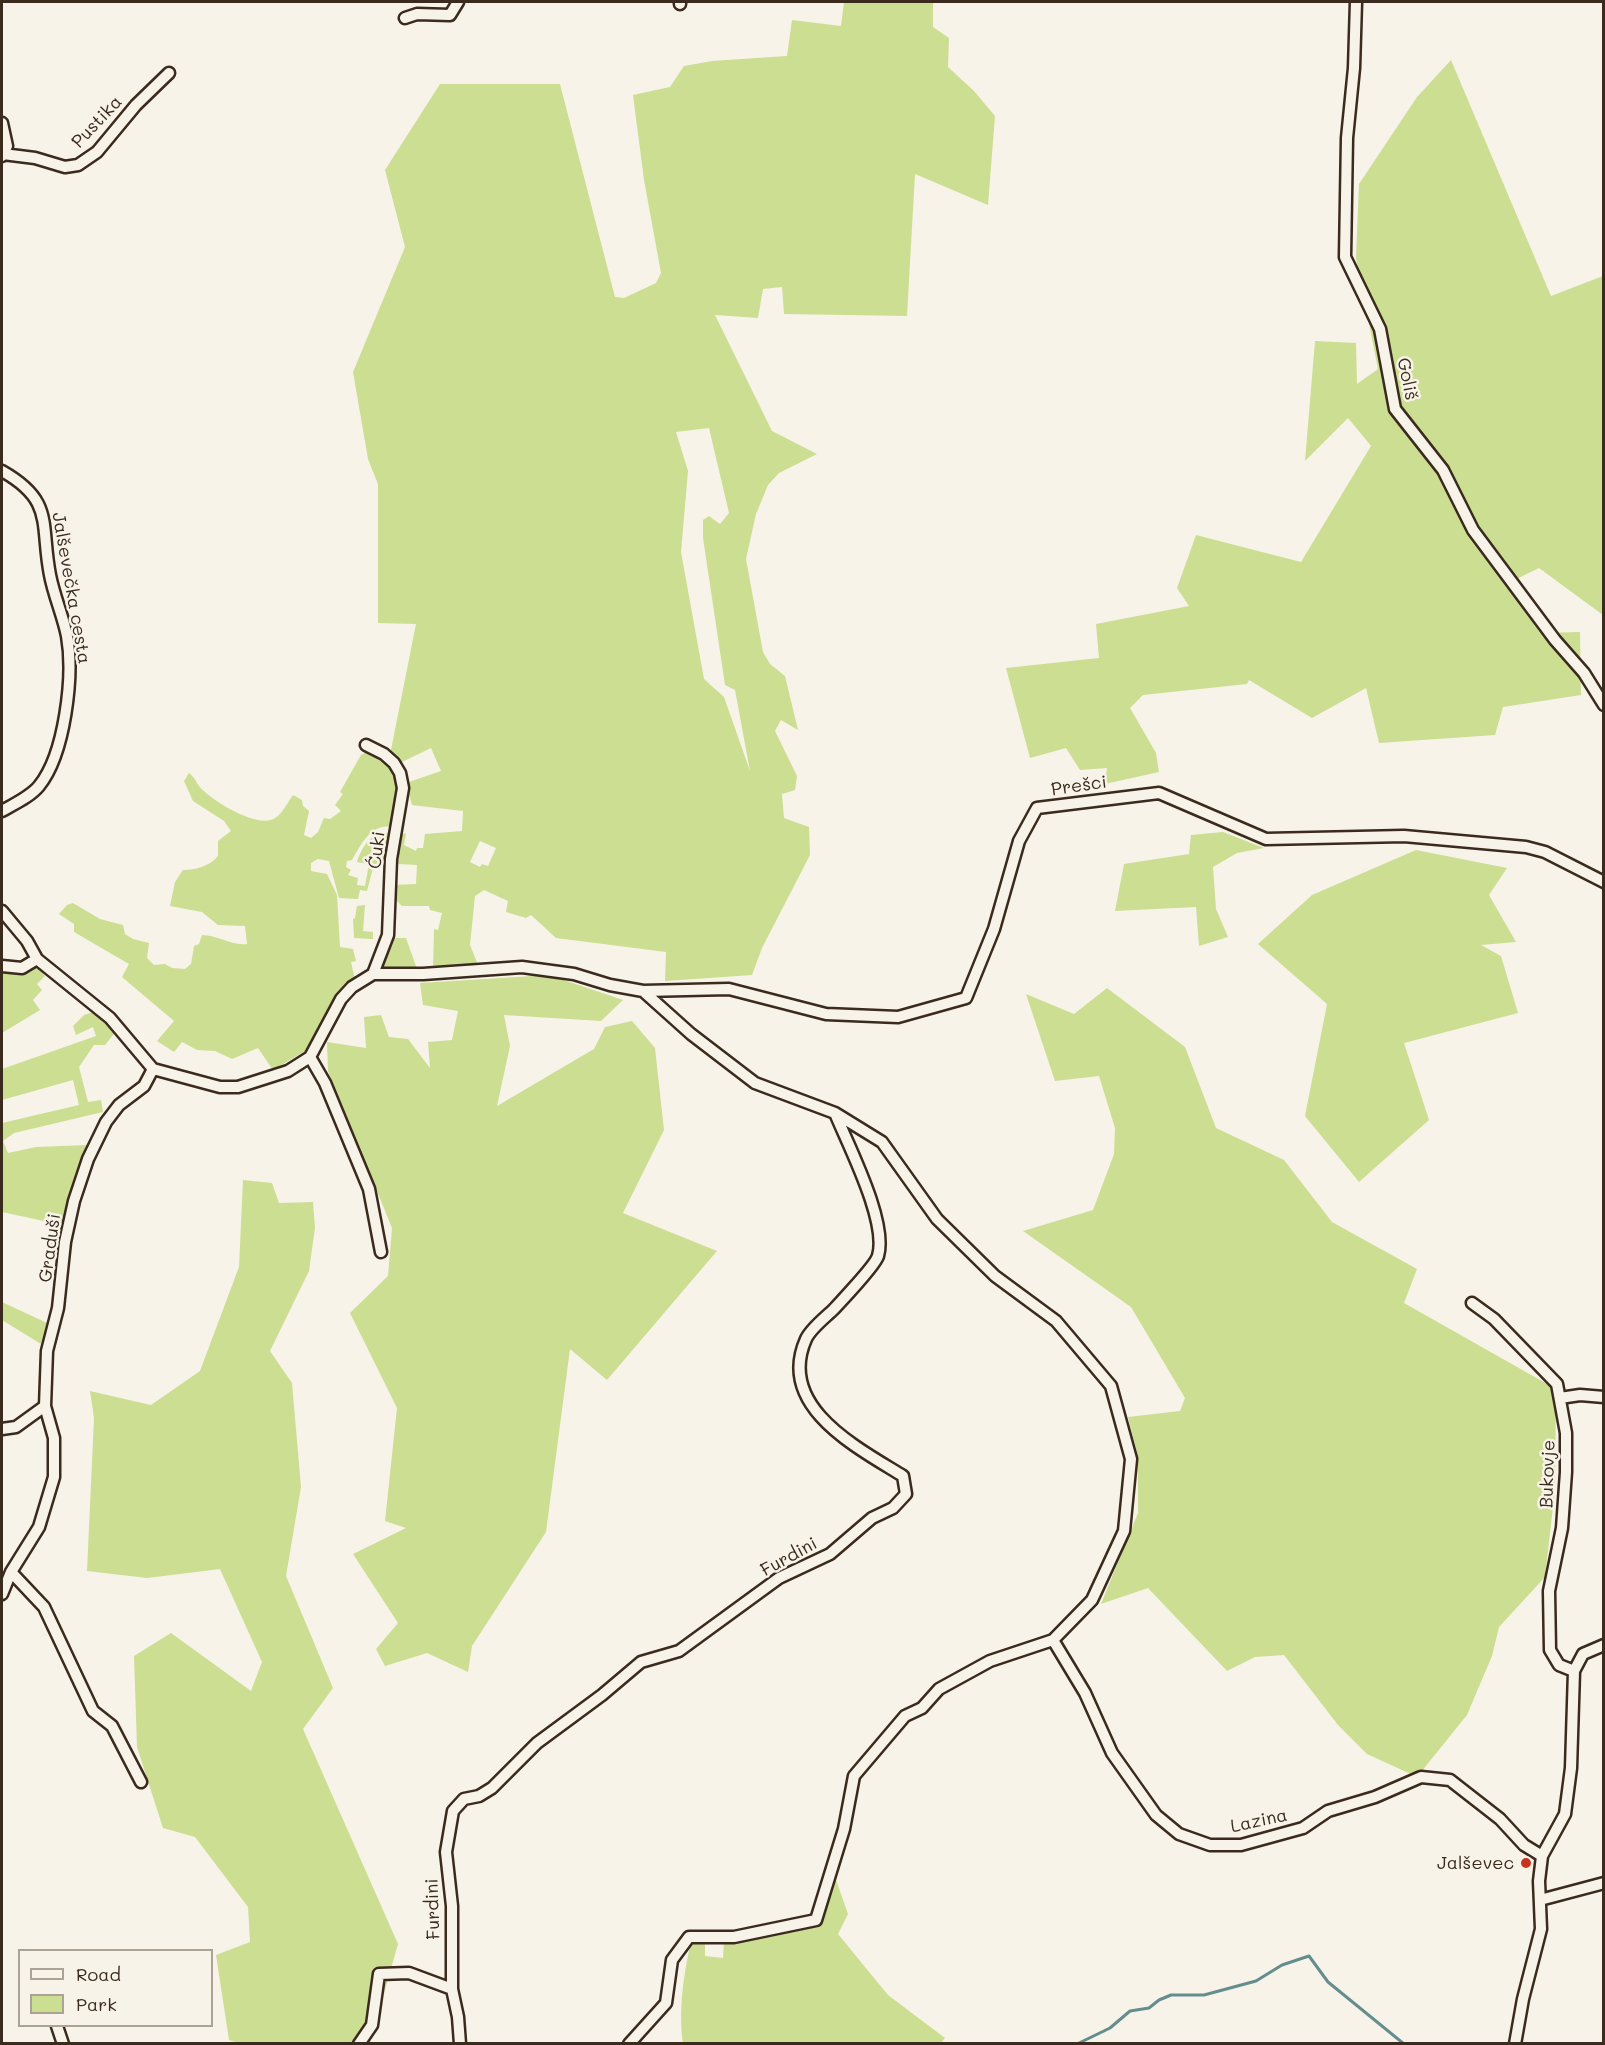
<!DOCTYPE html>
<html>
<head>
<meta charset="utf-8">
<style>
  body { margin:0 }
  #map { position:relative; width:1605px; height:2045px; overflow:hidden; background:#f7f3e8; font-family:Mali,sans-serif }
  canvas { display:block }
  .frame { position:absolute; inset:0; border:3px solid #3b2a1e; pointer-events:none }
  .legend { position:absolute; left:18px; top:1949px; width:195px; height:78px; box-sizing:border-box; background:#f7f3e8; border:2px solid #aca397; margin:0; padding:8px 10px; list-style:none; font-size:18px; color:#3b2a1e }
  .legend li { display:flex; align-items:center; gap:12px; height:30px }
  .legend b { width:30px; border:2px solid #aca397 }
</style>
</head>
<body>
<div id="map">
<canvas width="1605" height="2045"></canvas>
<div class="frame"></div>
<ul class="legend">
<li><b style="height:8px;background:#f7f3e8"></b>Road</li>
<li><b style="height:16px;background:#ccde92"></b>Park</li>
</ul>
</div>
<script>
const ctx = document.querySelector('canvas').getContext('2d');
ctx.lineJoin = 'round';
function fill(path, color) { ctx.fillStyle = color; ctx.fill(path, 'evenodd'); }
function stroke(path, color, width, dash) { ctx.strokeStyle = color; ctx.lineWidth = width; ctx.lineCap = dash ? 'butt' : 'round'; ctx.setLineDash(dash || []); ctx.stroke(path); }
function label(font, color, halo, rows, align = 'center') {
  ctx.font = font + ' Mali,sans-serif'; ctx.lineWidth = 5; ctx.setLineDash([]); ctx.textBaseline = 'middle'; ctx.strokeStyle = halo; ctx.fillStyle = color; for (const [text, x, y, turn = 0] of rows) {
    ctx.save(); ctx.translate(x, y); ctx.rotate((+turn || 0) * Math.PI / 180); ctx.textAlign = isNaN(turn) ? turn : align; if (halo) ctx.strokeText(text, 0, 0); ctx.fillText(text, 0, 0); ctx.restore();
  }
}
fill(new Path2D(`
  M844,2H933V27L949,38L948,67L974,91L995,116L988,205L915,174L907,316L784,314L782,287L763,289L758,318L715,315L772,431L817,454L779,473L768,485L756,514L746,559L763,652L770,664L785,676L798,730L781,720L775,731L797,776L795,790L782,794L784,818L809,827L810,855L762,948L752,975L665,981L666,952L556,938L531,915L526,918L506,912L508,901L484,890L475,896L470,945L478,965L433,969L434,929L438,930L442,913L430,910L429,906H402L393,897L392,885L416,884L417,865L398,864L397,877H393L400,835L406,833L404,845L416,851L417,848H423L425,834L462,831L463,811L412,805L406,783L441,771L431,748L400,763L390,755L416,624L378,623V484L368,459L353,372L405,247L385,170L440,84H560L615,297L624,298L656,283L661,273L644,180L633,95L670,87L684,66L712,61L787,56L792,20L841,26ZM709,428L729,513L720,524L709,516L703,520V538L725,685L735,690L750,771L724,697L704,679L681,552L688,471L676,432ZM480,841L496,848L488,866L482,864L480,867L470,862Z
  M1451,60L1551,296L1603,276V615L1539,568L1506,584L1540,633L1580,632L1581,695L1503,707L1495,735L1379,743L1366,688L1312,718L1249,680L1247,684L1143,695L1130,708L1156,753L1159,772L1105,784L1107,768L1080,770L1066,748L1030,758L1006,668L1099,658L1096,624L1189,606L1177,588L1196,535L1301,562L1371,446L1348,418L1305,461L1315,341L1356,343L1357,384L1378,369L1356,258L1359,184L1417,97Z
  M370,750L380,754L399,777L393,827C371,823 362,843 352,860L347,861L346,867L351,870L348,875L358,878L357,885L365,886L369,864L357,862C361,848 373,829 389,833L390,837L389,866L374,864L367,891L360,890L358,899L339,898L329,861L318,859L311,863V871L327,874L337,895L340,947L353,949L356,961L351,962L355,980L305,1051L273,1070L258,1048L232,1059L215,1051L197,1050L182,1042L174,1052L157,1041L174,1021L122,977L129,964L74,932V924L59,914L67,905L73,903L100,919L123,925L125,934L133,939L149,943L147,958L154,965L165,964L172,968L185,969L191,964L194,946L199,944L202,935C218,935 231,946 247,944L245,926L218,925L202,912L170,906L175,882L183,870C196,870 210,866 218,856V841L231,831L224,821L193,801L184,781L189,773C196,778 197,786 204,791C216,803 259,829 275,818C282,814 288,802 293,795L302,800L303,806L309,811L304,835L311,838L318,832L324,818L330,819L341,811L335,805L343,794L340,792L361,755Z
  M1223,832L1264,848L1237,853L1213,867L1216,909L1228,937L1199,946L1196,907L1115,911L1124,864L1189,854L1191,835Z
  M1416,850L1507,868L1489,895L1516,942L1481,945L1501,956L1518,1013L1404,1043L1429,1120L1359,1182L1305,1116L1327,1004L1258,944L1312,895Z
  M365,905L363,931L373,932V939L354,938L353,919L355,918L357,906Z
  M390,938H406L417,969L380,971Z
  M35,963L45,976L37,984L42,990L33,1000L40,1010L2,1033V969Z
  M549,975L623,1000L601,1021L504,1015L510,1046L497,1106L594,1049L605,1027L632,1021L655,1048L664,1130L623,1213L717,1251L607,1380L570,1349L546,1532L472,1646L468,1672L427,1653L385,1666L376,1649L398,1623L353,1554L406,1528L385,1521L397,1408L350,1313L388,1276L392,1228L328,1071L327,1042L366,1048L364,1017L381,1015L389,1037L408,1039L430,1068L428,1042L452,1040L458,1011L423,1005L420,983Z
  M1107,988L1185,1047L1216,1128L1284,1160L1332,1222L1417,1269L1404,1303L1556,1389L1555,1489L1545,1577L1499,1627L1492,1656L1467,1715L1417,1777L1367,1754L1338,1725L1284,1655L1255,1657L1227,1671L1148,1588L1101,1604L1138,1513V1457L1128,1417L1180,1411L1185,1398L1131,1307L1023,1231L1093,1210L1114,1154L1115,1128L1099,1076L1055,1081L1026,994L1074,1014Z
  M93,1012L102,1015L117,1030L105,1045H94L79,1067L88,1102L101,1100L103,1112L14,1133L3,1141L8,1153L36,1147L88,1145L64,1226L60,1255L47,1252L53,1223L2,1212V1123L79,1105L73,1080L2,1100V1069L96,1036L93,1027L76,1035L73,1026L84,1015Z
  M243,1180L272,1183L279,1203L313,1202L315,1228L309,1271L270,1351L292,1383L301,1487L286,1576L333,1688L303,1729L398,1944L370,2043L242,2044L229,2040L216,1955L250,1942L248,1907L195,1837L163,1828L137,1747L134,1656L171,1633L251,1691L262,1662L220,1569L147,1578L87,1571L94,1418L90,1391L151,1405L200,1371L239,1267Z
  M2,1302L47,1323L41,1344L2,1320Z
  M834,1874L848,1914L838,1934L888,1995L945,2038L940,2044H683C678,2010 684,1973 691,1941H705V1956L723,1958L724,1942L820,1922Z`), '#ccde92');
stroke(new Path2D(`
  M1077,2044L1110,2028L1130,2011L1149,2008L1159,2000L1171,1995H1204L1256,1981L1282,1965L1309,1956L1328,1982L1404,2044`), '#648d8e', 3);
const minor = new Path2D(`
  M1356,2L1354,68L1347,138L1345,257L1380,329L1395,409L1443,470L1473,530L1555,640L1584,673L1604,705
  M680,4V2
  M405,18L417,14L450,15L458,2
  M2,123L7,146L2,156
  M3,154L35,158L65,167L78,165L97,152L136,105L169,73
  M2,471C55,501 40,524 50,575C54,596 63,616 67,636C74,676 65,754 39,786C30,797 14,804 2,811
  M366,745L384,754L394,763L400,773L403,788L391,859L388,935L373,974
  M2,911L27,941L37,959L110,1018L153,1069L220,1087H238L288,1071L310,1057L341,999L352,987L373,974H423L522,967L574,974L610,985L643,991L729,989L826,1014L898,1017L966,998L994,929L1019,841L1037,808L1159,793L1266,839L1404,836L1526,847L1545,852L1604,882
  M2,966L22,968L37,959
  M310,1057L325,1083L369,1189L381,1252
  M1472,1303L1494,1319L1557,1384L1566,1433V1472L1562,1528L1549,1591L1550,1650L1559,1665L1574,1671
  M1560,1398L1580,1395L1604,1397
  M2,1429L16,1427L45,1406L47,1351L58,1308L65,1242L74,1201L88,1159L106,1122L119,1105L144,1086L153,1069
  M11,1572L44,1607L93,1711L112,1726L141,1782
  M2,1594L11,1572L39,1527L54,1477V1438L45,1406
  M1053,1640L1085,1693L1112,1753L1156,1815L1179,1834L1210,1845H1241L1303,1828L1328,1811L1375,1797L1421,1777L1450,1780L1500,1819L1524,1845L1542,1856
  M1540,1900L1604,1883
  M57,2026L63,2044
  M359,2044L372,2025L379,1974L409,1973L452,1989
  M460,2044L458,2017L452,1989V1906L446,1852L453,1811L464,1799L479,1796L492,1788L537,1743L602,1695L641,1662L679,1651L779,1578L830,1554L872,1518L893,1508L906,1494L903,1476C856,1447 776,1406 806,1339C811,1328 826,1317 834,1309C843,1299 875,1266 878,1256C888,1222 849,1147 835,1113
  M629,2044L666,2003L672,1960L689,1937H734L816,1920L844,1829L854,1776L905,1716L922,1708L939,1689L990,1661L1053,1640L1092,1600L1124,1531L1131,1459L1111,1386L1056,1321L995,1276L937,1219L882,1142L835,1113L755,1083L691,1034L643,991
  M1515,2044L1523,1999L1541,1929L1539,1881L1542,1856L1565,1814L1571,1768L1574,1671L1583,1654L1604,1645`);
stroke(minor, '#3b2a1e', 15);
stroke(minor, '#f7f3e8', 10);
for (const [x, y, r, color] of [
  [1526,1863,6,"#c8321e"]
]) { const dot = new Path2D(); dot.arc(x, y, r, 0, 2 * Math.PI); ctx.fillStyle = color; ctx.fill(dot); stroke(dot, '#f7f3e8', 2); }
label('18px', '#3b2a1e', '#f7f3e8', [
  ["Pustika",97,122,-47],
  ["Goliš",1407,379,78],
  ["Jalševečka cesta",71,588,80],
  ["Prešci",1079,786,-8],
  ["Ćuki",377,850,-83],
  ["Graduši",50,1248,-82],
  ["Bukovje",1548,1474,-88],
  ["Furdini",789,1557,-29],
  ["Lazina",1259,1821,-12],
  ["Furdini",433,1909,-92]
]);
label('18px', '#3b2a1e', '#f7f3e8', [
  ["Jalševec",1514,1863]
], 'right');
</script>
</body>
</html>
